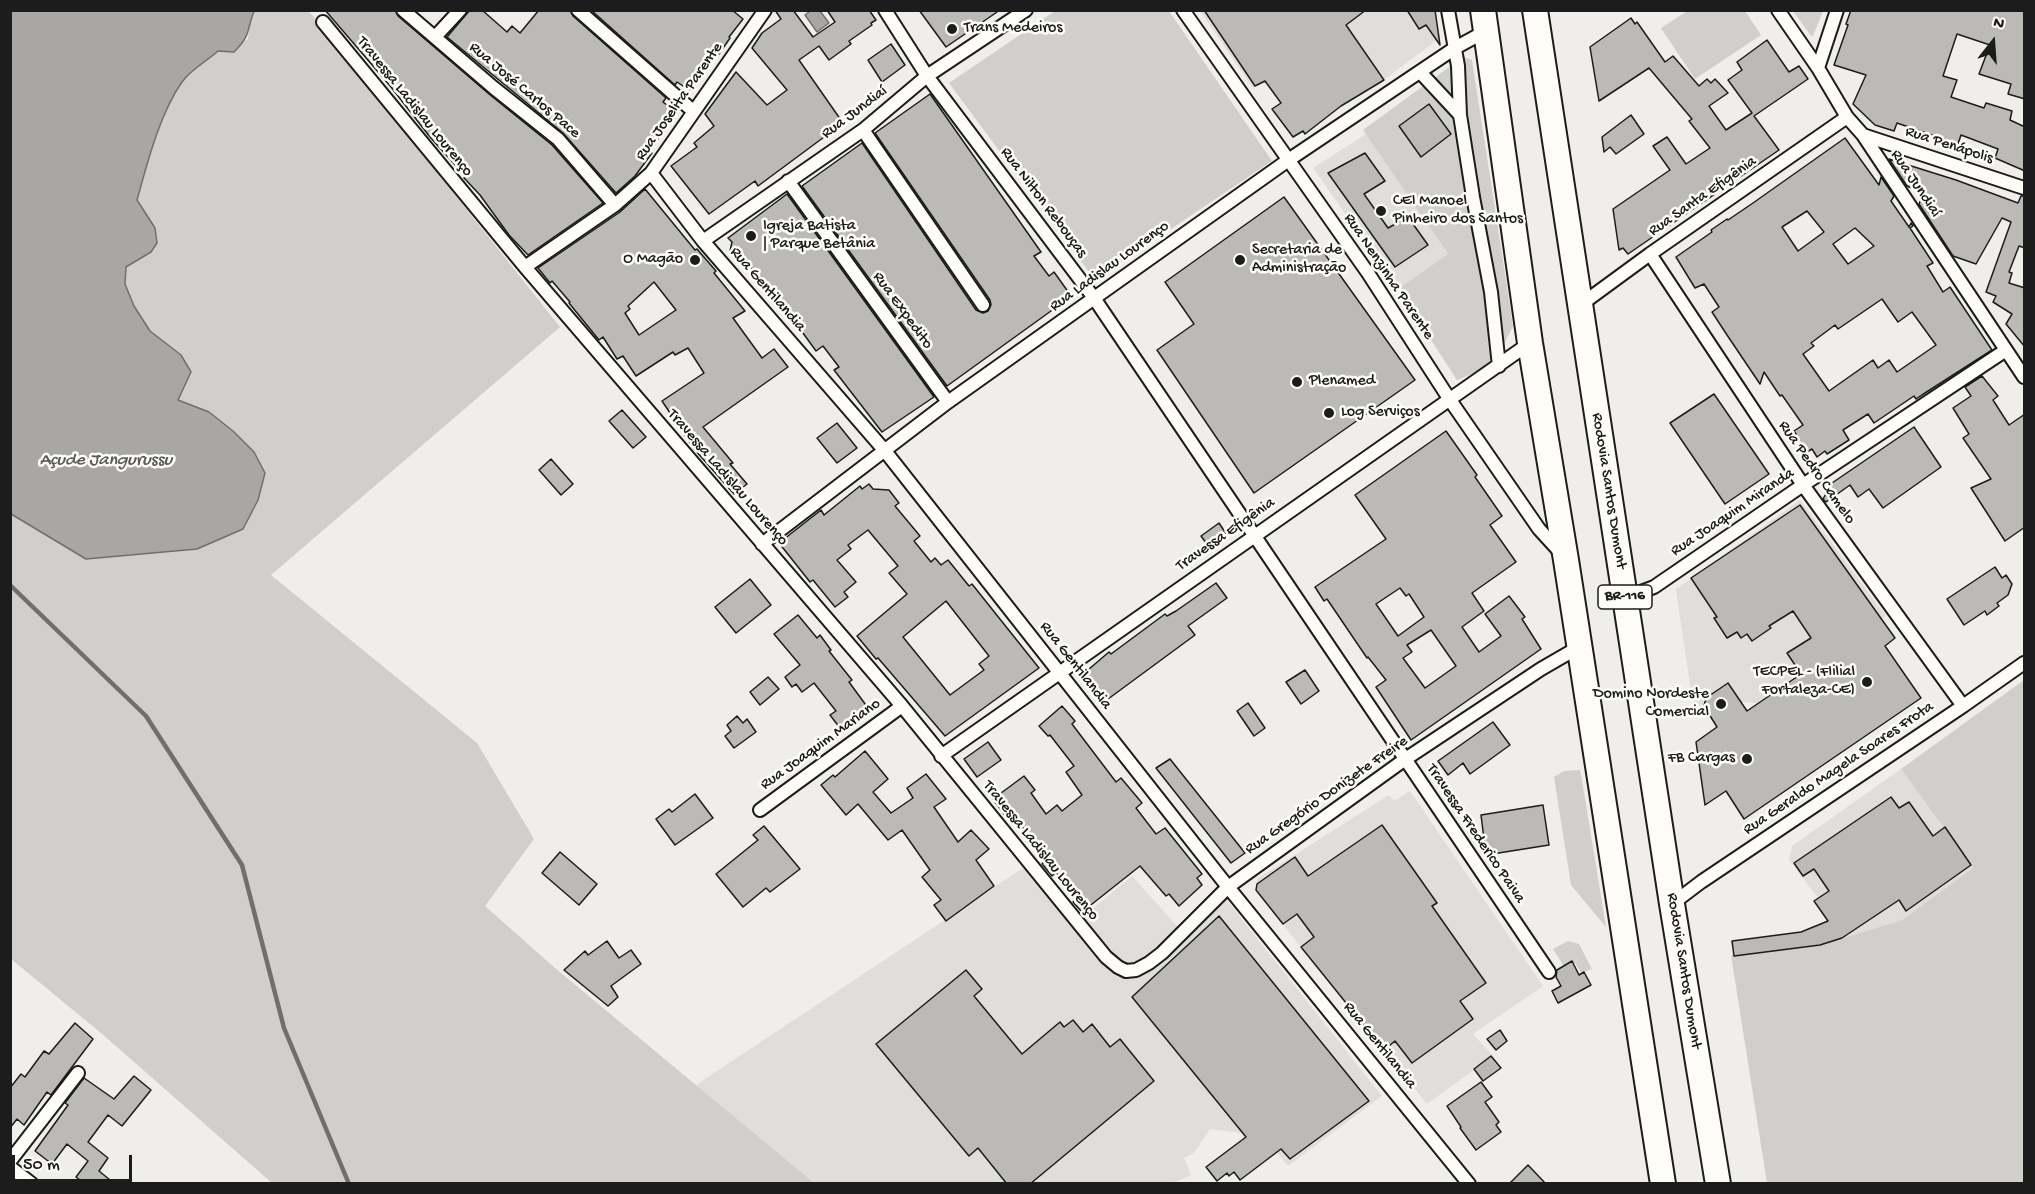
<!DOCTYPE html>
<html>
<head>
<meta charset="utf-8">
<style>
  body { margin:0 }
  #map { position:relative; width:2035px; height:1194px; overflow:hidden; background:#f0eeea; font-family:"Gochi Hand",sans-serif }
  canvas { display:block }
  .frame { position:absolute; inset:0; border:12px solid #1c1c1c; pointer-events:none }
  .north { position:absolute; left:1963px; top:12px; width:60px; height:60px; -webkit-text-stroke:4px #fdfcf7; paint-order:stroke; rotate:17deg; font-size:16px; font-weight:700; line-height:24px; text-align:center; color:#1c1c1c }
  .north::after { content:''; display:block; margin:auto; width:21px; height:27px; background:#1c1c1c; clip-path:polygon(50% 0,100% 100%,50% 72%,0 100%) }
  .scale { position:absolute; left:12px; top:1155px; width:120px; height:27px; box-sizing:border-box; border:3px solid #1c1c1c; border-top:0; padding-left:8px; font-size:18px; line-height:21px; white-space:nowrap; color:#1c1c1c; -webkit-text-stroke:4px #fdfcf7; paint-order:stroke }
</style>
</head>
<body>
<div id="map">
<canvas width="2035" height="1194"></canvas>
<div class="frame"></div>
<div class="north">N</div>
<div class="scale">50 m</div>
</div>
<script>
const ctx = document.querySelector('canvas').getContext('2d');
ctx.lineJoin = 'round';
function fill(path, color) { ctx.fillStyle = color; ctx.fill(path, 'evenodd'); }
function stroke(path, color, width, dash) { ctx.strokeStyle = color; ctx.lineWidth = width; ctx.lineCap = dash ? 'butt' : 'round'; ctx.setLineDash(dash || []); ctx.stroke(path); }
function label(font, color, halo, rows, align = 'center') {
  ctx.font = font + ' "Gochi Hand",sans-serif'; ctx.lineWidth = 5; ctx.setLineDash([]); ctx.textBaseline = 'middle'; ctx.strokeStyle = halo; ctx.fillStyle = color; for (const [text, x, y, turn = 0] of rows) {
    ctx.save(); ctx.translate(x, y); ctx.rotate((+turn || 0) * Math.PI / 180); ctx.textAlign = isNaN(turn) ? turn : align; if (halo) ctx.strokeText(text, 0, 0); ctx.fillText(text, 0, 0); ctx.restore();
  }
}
fill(new Path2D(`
  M1200,11H1436L1440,38L1385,79L1345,24L1253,88Z
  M1366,134L1448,254L1398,289L1313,168Z
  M1800,500L1886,616L1810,666L1757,703L1741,702L1713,721L1692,699L1676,589Z
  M1901,769L1973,868L1902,920L1836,940L1828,921L1815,902L1818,898L1789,860L1792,846Z
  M1410,791L1543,986L1473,1034L1493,1056L1427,1104L1256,891L1257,879L1389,795L1394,801Z
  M1026,866L1073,925L1132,876L1187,937L1226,899L1382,1096L1288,1166L1263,1136L1210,1129L1194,1153L1184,1158L1191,1175L1173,1183L814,1184L696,1085Z`), '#e0deda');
fill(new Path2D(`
  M1689,10L1745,11L1761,35L1695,79L1661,28Z
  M254,11H308L314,17L560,327L271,575L477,743L534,839L485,906L555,968L814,1183H272L101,1033L11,959L10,514L86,559L197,549L243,529L258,500L254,452L233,431L209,412L178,400L181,355L150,332L134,306L125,284L126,267L151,252L137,200L148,157L170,103L183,80L218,51L248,39L250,21Z
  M1055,11H1169L1272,161L1095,280L949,83Z
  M1793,11H1823L1813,36H1811Z
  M1463,57L1472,60L1513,326C1496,360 1493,366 1457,380L1398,289L1448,254L1363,130Z
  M2024,680V1183H1767L1731,955L1820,945L1902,920L1973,868L1901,769Z
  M1580,770L1583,786L1606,927L1571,885L1554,777L1564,771Z
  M1568,941L1579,944L1592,969L1581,973L1575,963L1565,968L1553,949Z`), '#d0cfcc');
const water = new Path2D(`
  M11,10L254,11C246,31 252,34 234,52L218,51C207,61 190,70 182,82C160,113 147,164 137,200L155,228L157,243L151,252L126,267L125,284L134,306L150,331L181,355L191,372L178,400L209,412L233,431L254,452L265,473L258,500L243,529L197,549L86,559L11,514Z
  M810,11H820L829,23L817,32L805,15Z`);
fill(water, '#a8a7a3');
stroke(water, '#706f6d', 1.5);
stroke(new Path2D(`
  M10,585L146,716L242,865L284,1028L349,1184`), '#706f6d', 4.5);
const building = new Path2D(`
  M325,10H395L398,16L489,94L552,145L603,203L528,255L509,235L480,195L464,178L465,176L430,137L391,87Z
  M470,10H482L507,32L512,26L520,33L539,10H570L573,16L666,98L663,102L677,113L649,151L652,153L635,176L616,193L563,133L447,37Z
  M591,10H732L743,19L729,37L730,38L719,54L717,51L689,90L677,82L675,85Z
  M775,10H793L813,37L835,22L827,10H869L876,20L871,23L872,25L849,41L851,44L829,60L819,46L799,60L843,123L758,186L755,181L709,214L671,166L697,147L694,143L714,126L705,114L736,72L767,105L787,90L752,48L762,33L781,19Z
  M919,10H1000L946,47Z
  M1204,10H1366L1346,25L1384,80L1341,106L1305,134L1303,131L1293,137L1272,109L1281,103L1265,81L1255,86Z
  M1407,10H1435L1440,45L1426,25L1419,29Z
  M1851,10H2025V99L2008,94L2011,84L1979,74L1990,45L1957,34L1943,76L1957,80L1951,97L1984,108L1986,103L2012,111L2010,120L2025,127V171L1995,158L1998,149L1961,135L1958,144L1897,123L1894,131L1875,125L1853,104L1866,75L1834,65L1848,25L1846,24Z
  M1631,18L1635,24L1637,22L1665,62L1673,56L1699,86L1707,79L1711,83L1715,79L1728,93L1709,106L1726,130L1752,113L1728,80L1742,70L1737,62L1767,40L1789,72L1799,66L1808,79L1754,116L1779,150L1628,254L1623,248L1619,250L1613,209L1670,170L1653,146L1667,137L1686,164L1710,148L1689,121L1692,119L1649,68L1599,101L1590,47Z
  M891,44L905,65L882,82L868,60Z
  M930,94L1041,252L1034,256L1049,276L1054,272L1069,293V298L947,386L802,186L862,143L976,310L983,313L988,311L991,305L990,300L875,133Z
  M1429,104L1451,134L1421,157L1399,126Z
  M1631,115L1644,134L1616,154L1610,147L1604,152L1602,137Z
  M1845,138L1879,185L1881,177L1894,196L1891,201L1909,227L1911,223L1913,226L1910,228L1933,263L1927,266L1943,292L1950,287L1992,350L1925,393L1916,399L1914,396L1874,423L1868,414L1843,430L1849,440L1827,454L1825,451L1817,457L1812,449L1805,453L1794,435L1796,434L1794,431L1803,425L1782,395L1780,396L1764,372L1760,384L1727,335L1712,312L1719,307L1704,284L1695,288L1676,257L1712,232L1711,230L1727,219L1728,220L1753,203ZM1807,211L1824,232L1798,251L1782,227ZM1855,228L1874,246L1848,264L1833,244ZM1882,299L1898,322L1912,312L1936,345L1897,372L1889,360L1878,368L1873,360L1829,391L1803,354L1814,346L1811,343L1835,325L1838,329Z
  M1365,153L1385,181L1364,194L1388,228L1408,217L1428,245L1395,267L1328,173Z
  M1889,159L1956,180L2018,203L2021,196H2025V248L2019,246L2009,272L2012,273L2009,283L2025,288V347L2006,324L2012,314L1993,302L1996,296L1986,292L2011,222L2002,218L1976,264L1953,256L1919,204L1924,193L1907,186Z
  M645,189L695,250L697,249L716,271L714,273L745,311L733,318L762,358L774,349L788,367L703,427L733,463L730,464L747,484L734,494L695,450L662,401L704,373L688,348L675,355L673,352L636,376L623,356L617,359L603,337L599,340L569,303L570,302L552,281L550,283L538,268L620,212ZM654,282L676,310L639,335L625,313L630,309L628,306Z
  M787,194L934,397L882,432L834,370L839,367L823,346L816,351L774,293L759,275L757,276L739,250L730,251L732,242L728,238Z
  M1284,197L1415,380L1254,493L1157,350L1194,324L1165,282Z
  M1982,376L1998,396L1993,400L2009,425L2025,414V527L2005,541L1971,488L1991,479L1963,438L1969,434L1953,408L1971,396L1965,387Z
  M1714,394L1769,474L1725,504L1670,423Z
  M622,410L646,437L633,448L609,421Z
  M837,423L857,448L837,463L817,438Z
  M1914,427L1941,467L1883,508L1869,489L1858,497L1850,485L1826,502L1823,499L1832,483Z
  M1446,431L1477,475L1475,477L1502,516L1490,525L1516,562L1472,593L1484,611L1462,627L1479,652L1501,636L1485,614L1509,596L1525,617L1522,619L1541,649L1411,740L1376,687L1386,680L1368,657L1367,658L1327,599L1324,601L1315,587L1386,539L1355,495ZM1400,588L1406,596L1409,594L1424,617L1398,636L1376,604ZM1431,630L1456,666L1425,688L1403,658L1412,652L1407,645Z
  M551,459L573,484L561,495L539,470Z
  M869,484L873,489L889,490L899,503L895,506L920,536L914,541L931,562L935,558L941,565L948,560L969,586L972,584L1039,668L945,736L878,658L876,659L857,636L907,594L889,573L898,566L868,530L848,545L851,549L837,560L856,582L844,592L848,597L835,607L813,580L810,582L779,543L821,510L824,515L860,486L862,489ZM946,601L989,656L979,664L984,670L950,695L903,637Z
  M1800,505L1895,638L1885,646L1921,698L1744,819L1726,791L1705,805L1696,742L1717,727L1704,706L1706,698L1728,683L1747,711L1801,674L1787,653L1811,638L1793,611L1769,626L1771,628L1752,641L1747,634L1741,638L1737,632L1727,638L1714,618L1717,617L1691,578Z
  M1219,523L1227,535L1209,547L1201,536Z
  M1995,567L2002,578L2006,575L2012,584L2008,595L1997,603L1999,606L1987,615L1985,611L1964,625L1947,599Z
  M750,579L771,605L736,633L715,607Z
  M1216,583L1227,598L1188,626L1195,635L1104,702L1082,675L1109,652L1111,654L1165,614L1167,616L1176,611Z
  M798,615L817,638L820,635L831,650L829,651L852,680L849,682L871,712L843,732L830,715L836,711L814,683L802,692L796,684L792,687L785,677L800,665L774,634Z
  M1305,670L1319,691L1301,704L1286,682Z
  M768,677L779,689L760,705L750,692Z
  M1248,703L1265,728L1254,736L1237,711Z
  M1062,706L1075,721L1072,724L1116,782L1121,778L1142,803L1136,808L1156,834L1165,828L1202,874L1197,878L1202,885L1179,906L1169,894L1166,896L1140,866L1082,912L1073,902L1077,898L1056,872L1052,876L1042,864L1047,859L1009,810L1004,814L993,799L1024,776L1035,790L1031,793L1046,814L1057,805L1062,811L1082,795L1066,772L1074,766L1050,735L1048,736L1039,726Z
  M737,716L743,723L747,719L756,732L734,748L725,736L731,731L727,725Z
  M1493,722L1510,745L1470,774L1463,763L1448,775L1438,761Z
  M988,742L1001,760L977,777L964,759Z
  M865,751L888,779L873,792L891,813L913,798L907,788L926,774L946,799L934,807L958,842L971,830L989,849L976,860L994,886L946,921L934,905L941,900L922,877L930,870L902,830L888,840L858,804L846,815L821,785L833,775L835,777Z
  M1170,759L1245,853L1231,863L1156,768Z
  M695,794L713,818L675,845L656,819L669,809L672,812Z
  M1891,797L1899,808L1909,802L1933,836L1945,827L1971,865L1906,911L1899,900L1842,938L1820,945L1734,956L1732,941L1801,932L1828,921L1814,901L1829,891L1814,869L1803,876L1794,863Z
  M1543,805L1549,845L1486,855L1481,815Z
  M1382,825L1437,903L1432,906L1486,983L1460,1001L1473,1019L1412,1063L1395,1041L1384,1050L1301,947L1314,937L1297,914L1283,924L1256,890L1257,884L1295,857L1308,876Z
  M764,826L800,869L770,892L766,888L743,907L716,874L758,840L753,835Z
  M560,852L597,884L579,905L542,873Z
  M1219,916L1369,1101L1290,1159L1281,1149L1240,1180L1234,1172L1229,1176L1227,1173L1217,1181L1206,1167L1246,1137L1132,997Z
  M607,941L619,958L631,950L641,964L611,986L618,997L608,1006L564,970L585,951L588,955Z
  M1572,961L1579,975L1584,972L1591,985L1558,1003L1552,991L1561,986L1556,977L1557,970Z
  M966,970L982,989L974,996L1022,1054L1060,1022L1064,1027L1073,1020L1083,1032L1092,1024L1110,1047L1120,1039L1154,1081L1030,1184H1007L978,1148L969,1156L876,1044Z
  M75,1023L93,1039L51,1095L47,1092L24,1125L17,1119L10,1128V1088L21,1074L25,1077L44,1051L49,1054Z
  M1500,1030L1507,1041L1496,1050L1487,1039Z
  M1491,1056L1501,1068L1483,1081L1474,1069Z
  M134,1076L151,1090L122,1126L108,1115L88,1142L108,1158L99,1171L115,1184H85L76,1177L88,1161L67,1144L52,1164L35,1151L68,1105L65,1103L84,1078L114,1099Z
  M1481,1082L1492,1097L1485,1102L1499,1122L1496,1125L1501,1132L1476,1150L1460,1128L1461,1127L1447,1106Z
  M1528,1165L1546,1184H1509Z`);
fill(building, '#bbbab6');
stroke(building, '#1c1c1c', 1.5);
const street = new Path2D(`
  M403,10L494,88L558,139L615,205
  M578,10L693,111
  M885,10L927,76L1094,298L1549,972
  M1183,10L1368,273L1450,400L1539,529L1561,553
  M1448,10L1458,66L1460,115L1473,197L1491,292L1499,366
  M1778,10L1818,68L1847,117L1863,135L2024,377
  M323,22L525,267L902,706L1106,957L1118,967L1126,971L1136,970L1149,963L1162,953L1228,887L1404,760L1541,669L1579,647
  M435,37L460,10
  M1818,68L1837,10
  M1420,72L1460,115
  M863,130L983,305
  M1863,135L2024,188
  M651,173L703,241L885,451L1228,887L1469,1184
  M788,181L948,402
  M703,241L863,130L927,76L1026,10
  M1650,254L1803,485L1963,706
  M525,267L615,205L651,173L765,10
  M1579,306L1650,254L1847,117
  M762,544L948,402L1287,161L1455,48L1486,31
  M1625,598L1654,587L1803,485L2006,350
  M941,756L1530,343
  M760,810L902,706
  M1672,904L1701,882L1963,706L2024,663
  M10,1161L78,1073
  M10,1167L32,1184`);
const highway = new Path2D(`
  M1483,10L1530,343L1566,560L1663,1184
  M1535,10L1672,904L1718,1184`);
stroke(street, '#1c1c1c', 16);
stroke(highway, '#1c1c1c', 28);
stroke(street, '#fdfcf7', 12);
stroke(highway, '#fdfcf7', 24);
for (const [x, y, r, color] of [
  [952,29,6,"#1c1c1c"],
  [1381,211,6,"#1c1c1c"],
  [751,236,6,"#1c1c1c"],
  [695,260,6,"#1c1c1c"],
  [1240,260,6,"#1c1c1c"],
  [1297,382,6,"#1c1c1c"],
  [1329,413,6,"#1c1c1c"],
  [1867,682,6,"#1c1c1c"],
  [1721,704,6,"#1c1c1c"],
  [1747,759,6,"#1c1c1c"]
]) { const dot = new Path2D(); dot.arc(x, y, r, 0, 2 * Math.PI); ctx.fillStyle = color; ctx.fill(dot); stroke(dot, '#fdfcf7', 2); }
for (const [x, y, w] of [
  [1625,597,54]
]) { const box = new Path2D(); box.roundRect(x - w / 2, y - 12, w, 24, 4.5); ctx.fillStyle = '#fdfcf7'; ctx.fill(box); stroke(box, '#1c1c1c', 1.5); }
label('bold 15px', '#1c1c1c', null, [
  ["BR-116",1625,597]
]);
label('16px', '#1c1c1c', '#fdfcf7', [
  ["Trans Medeiros",964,29],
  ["CEI Manoel",1393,202],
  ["Pinheiro dos Santos",1393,220],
  ["Igreja Batista",763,227],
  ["| Parque Betânia",763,245],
  ["Secretaria de",1252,251],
  ["Administração",1252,269],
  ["O Magão",683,260,"right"],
  ["Plenamed",1309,382],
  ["Log Serviços",1341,413],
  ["TECPEL - (FIilial",1855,673,"right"],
  ["Fortaleza-CE)",1855,691,"right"],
  ["Domino Nordeste",1709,695,"right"],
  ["Comercial",1709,713,"right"],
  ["FB Cargas",1735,759,"right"]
], 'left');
label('16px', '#1c1c1c', '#fdfcf7', [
  ["Rua José Carlos Pace",524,91,40],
  ["Rua Joselita Parente",680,102,-55],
  ["Travessa Ladislau Lourenço",414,107,51],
  ["Rua Jundiaí",855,113,-37],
  ["Rua Penápolis",1949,146,18],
  ["Rua Jundiaí",1915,184,56],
  ["Rua Santa Efigênia",1703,197,-35],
  ["Rua Nilton Rebouças",1043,203,53],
  ["Rua Ladislau Lourenço",1110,267,-36],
  ["Rua Nenzinha Parente",1388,277,56],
  ["Rua Gentilandia",767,290,49],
  ["Rua Expedito",902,311,54],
  ["Rua Pedro Camelo",1816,473,55],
  ["Travessa Ladislau Lourenço",727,478,49],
  ["Rodovia Santos Dumont",1608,491,81],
  ["Rua Joaquim Miranda",1733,513,-34],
  ["Travessa Efigênia",1226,535,-35],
  ["Rua Gentilandia",1075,666,52],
  ["Rua Joaquim Mariano",821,745,-36],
  ["Rua Geraldo Magela Soares Frota",1839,769,-34],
  ["Rua Gregório Donizete Freire",1327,796,-35],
  ["Travessa Frederico Paiva",1475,834,56],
  ["Travessa Ladislau Lourenço",1040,851,51],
  ["Rodovia Santos Dumont",1683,971,81],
  ["Rua Gentilandia",1379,1046,51]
]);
label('italic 18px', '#5b5b59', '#fdfcf7', [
  ["Açude Jangurussu",106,461]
]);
</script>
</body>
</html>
